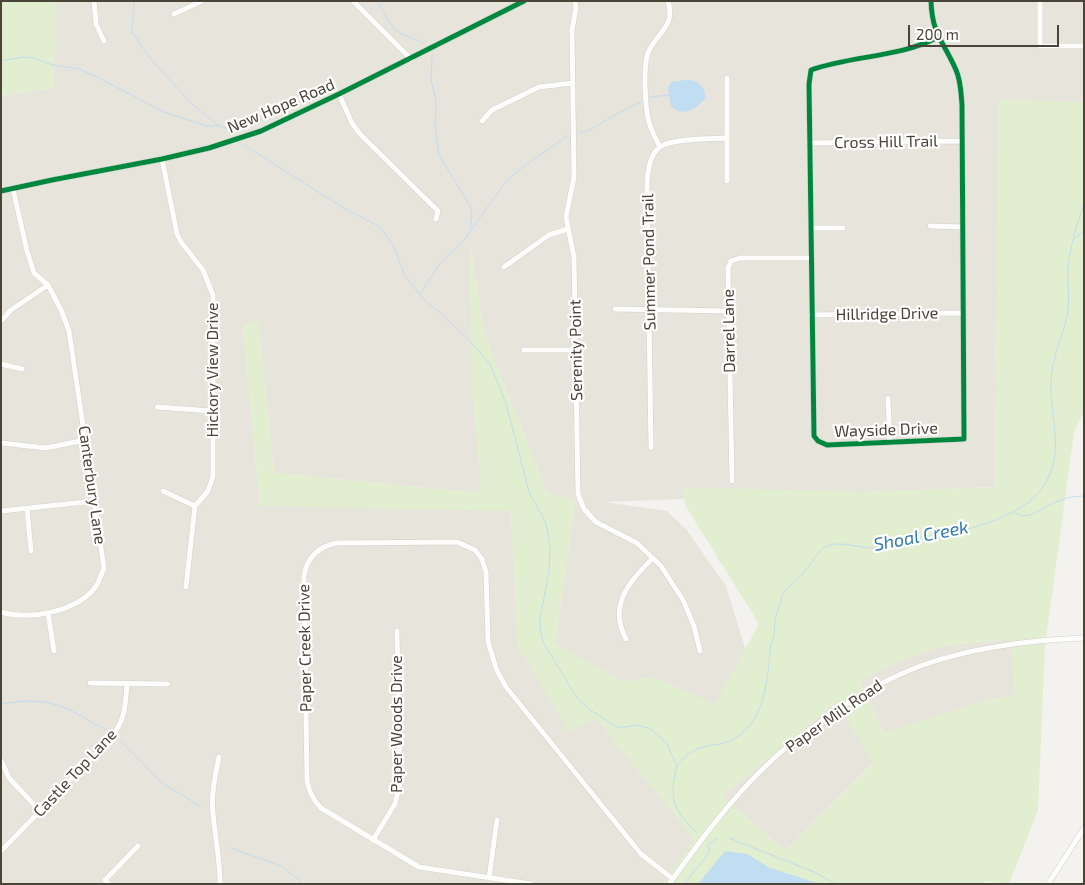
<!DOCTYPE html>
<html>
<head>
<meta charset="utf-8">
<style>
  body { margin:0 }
  #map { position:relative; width:1085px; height:885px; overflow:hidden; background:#f4f2ee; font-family:"Exo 2",sans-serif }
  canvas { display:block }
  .frame { position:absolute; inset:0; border:2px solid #4b4439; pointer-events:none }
  .scale { position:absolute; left:908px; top:25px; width:151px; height:22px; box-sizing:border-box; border:2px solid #4b4439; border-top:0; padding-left:6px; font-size:15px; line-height:18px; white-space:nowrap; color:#4b4439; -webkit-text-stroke:4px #fff; paint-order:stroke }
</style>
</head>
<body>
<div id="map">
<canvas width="1085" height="885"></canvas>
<div class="frame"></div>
<div class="scale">200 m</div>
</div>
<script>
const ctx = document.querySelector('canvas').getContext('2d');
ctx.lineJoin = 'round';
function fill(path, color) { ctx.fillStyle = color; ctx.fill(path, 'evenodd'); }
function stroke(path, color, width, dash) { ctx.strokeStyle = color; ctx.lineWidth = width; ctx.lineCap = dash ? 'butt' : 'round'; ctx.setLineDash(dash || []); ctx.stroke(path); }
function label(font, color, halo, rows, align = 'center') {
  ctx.font = font + ' "Exo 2",sans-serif'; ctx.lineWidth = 4.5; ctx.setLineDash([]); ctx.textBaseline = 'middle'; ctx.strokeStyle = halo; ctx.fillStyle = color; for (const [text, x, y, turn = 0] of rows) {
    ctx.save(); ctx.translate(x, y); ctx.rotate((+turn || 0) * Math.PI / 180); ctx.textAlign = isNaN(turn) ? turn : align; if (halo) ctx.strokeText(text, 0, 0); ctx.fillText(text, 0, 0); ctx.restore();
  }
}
fill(new Path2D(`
  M55,1H1084V102L999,100L995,487L604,502L667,511L686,529L726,586L749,661L715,705L654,677L623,682L555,644L575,501L547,493L484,333L470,244L473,391L482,493L274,473L258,322L243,325L260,506L511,510L518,646L569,731L596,718L695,840L663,884H1V96L54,88Z
  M1009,639L1012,648L1016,695L984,701L884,733L860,681L899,661L943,646Z
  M837,702L874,762L785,851L722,796Z`), '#e7e4dc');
fill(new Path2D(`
  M1,1H55L54,88L1,96Z
  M999,100L1084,102V411L1074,433L1045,646L1038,810L1009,884L984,881L982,884H663L694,839L596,718L569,732L518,646L511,511L260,506L243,325L258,321L274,473L481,493L473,391L469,239L484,333L547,493L575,501L555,644L623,682L654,677L715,704L759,624L685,505L682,487L862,492L995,487ZM1009,639L1012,648L1015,695L984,701L884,733L860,681L899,661L943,646ZM837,702L874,763L785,851L722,796Z`), '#e1eecf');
fill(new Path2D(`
  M686,80C697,80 706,86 705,98C698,109 681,118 671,106L668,89L671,82Z
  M725,851L747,854L770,868L820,884H698Z`), '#c0ddf1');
stroke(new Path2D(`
  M134,1L132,32L150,58L192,104L219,126L239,132
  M378,1L383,12L396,31L423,43
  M432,56L431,80L436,101L435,127L439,155L469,204L472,212L470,228
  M1,61L23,57L34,58L53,65L79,69L95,76L164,112L207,126H219
  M651,97L668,95
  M580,133C591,131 599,124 608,119C619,112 630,108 641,102
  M244,145L342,207L380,227L393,244L405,276L425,301L438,311L466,337L490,364L506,403L529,492L545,521L548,533L550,548L549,571L540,619V627L543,642L577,698L589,709L616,727H627L635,725L649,728L666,742L676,764
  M1074,239L1084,231
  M421,294L426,284L441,262L462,243L507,180L523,167L567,136
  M1015,513C1029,522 1042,507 1056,502C1065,498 1074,496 1084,496
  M1,704C26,700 47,699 70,710C83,716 94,725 107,730
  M121,741L162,783L200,806
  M697,833C672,809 669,799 677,765C682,760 688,753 695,750C707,744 720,746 732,740C767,722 767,677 771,644C775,636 774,630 775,622C776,614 780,604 782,596C785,588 794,583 800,577C809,568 814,555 824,548C836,539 858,548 872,548C883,547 894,540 905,538C915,537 925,537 935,536C966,532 1025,515 1043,487C1066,451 1050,422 1051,384C1051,357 1064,336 1068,310C1070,296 1067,283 1068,269C1070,246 1077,224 1084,203
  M729,838L814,872L836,884
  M231,848L281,866L304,884
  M684,884L709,853V849L707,846L718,838`), '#c0ddf1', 1);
const minor = new Path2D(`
  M94,1L96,24L104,41
  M353,1L411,59
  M575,1L576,8L572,30L574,177L566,217L574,257L578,494L584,509L596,522L637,543L661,566L683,600L694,626L700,651
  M931,1C932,35 944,42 956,70C961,81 961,93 962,105L964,439L827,445L818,441L814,436L809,84L811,70C853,55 899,58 938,37
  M1040,1V46H1084
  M174,14L202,1
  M339,94L352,123L360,134L438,211L436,219
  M482,121L492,110L539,87L573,83
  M810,143L962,141
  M660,147C656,139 651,131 649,122C645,109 643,66 648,53C656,32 676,28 668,1
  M162,159L177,234L181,242L203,270L213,295V476L208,491L195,506L186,587
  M727,181V78
  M1,191L52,180L162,159L209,148L261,131L339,94L524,1
  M930,226L963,227
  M811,228H843
  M504,267L549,235L568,229
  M615,309L728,311
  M811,315L964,313
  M1,321L11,310L48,285
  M524,350H576
  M1,364L22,369
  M888,398L890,443
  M157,407L212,411
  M1,443L46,448L85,440
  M651,448L647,184C648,172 649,155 660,147C673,138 711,139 727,138
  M732,481L728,268L731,261L740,258H811
  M163,491L195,506
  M27,508L31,551
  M1,511L95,501
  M1,612C30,621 82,611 98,583C100,578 102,573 104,568L69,331L61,310L48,285L34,273L27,251L13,189
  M48,613L54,651
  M626,639C608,606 629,581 653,558
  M90,683L168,684
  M219,757C215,776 211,794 213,813C215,837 220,860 220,884
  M1,760L9,778L40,811
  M373,840L395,804L400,784L397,631
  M1,851L112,737C126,717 125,707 127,684
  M489,878L497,820
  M109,884L105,880L138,846
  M531,884L419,867L321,808C313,800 310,793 307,781L304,576C307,558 317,547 336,543L457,542L475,550L482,559L486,572L488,642L497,671L506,687L641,854L673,879
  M669,884C700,841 732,797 771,761C789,744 810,729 830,715C860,694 890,677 923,665C972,648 1032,640 1084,638
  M1048,884L1084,828`);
stroke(minor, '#d2d0cb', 6);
stroke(minor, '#fdfdfc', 5);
stroke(new Path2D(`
  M931,1C932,35 944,42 956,70C961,81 961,93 962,105L964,439L827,445L818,441L814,436L809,84L811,70C853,55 899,58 938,37
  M1,191L52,180L162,159L209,148L261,131L339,94L524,1`), '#00873e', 5);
label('16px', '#4b4439', '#fff', [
  ["New Hope Road",281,106,-23],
  ["Cross Hill Trail",886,142,-1],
  ["Summer Pond Trail",649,262,-91],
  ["Hillridge Drive",887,314,-1],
  ["Darrel Lane",729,331,-91],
  ["Serenity Point",576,350,-91],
  ["Hickory View Drive",213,370,-90],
  ["Wayside Drive",886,430,-2],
  ["Canterbury Lane",92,485,82],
  ["Paper Creek Drive",305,648,-91],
  ["Paper Mill Road",834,716,-35],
  ["Paper Woods Drive",397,724,-90],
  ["Castle Top Lane",75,773,-47]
]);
label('italic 18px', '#2e7ab2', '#fff', [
  ["Shoal Creek",921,536,-11]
]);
</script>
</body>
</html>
